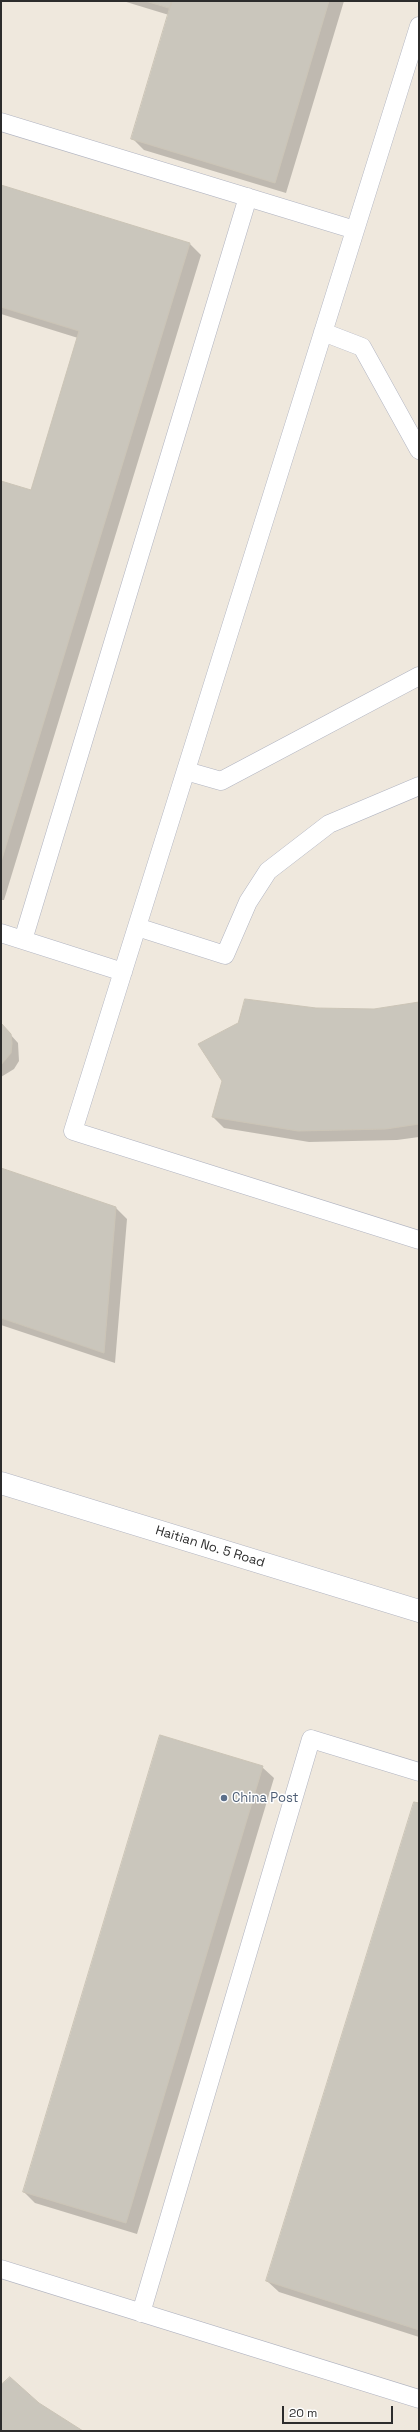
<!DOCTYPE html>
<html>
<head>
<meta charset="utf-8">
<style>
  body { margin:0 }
  #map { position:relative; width:420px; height:2432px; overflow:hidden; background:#efe8dd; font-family:"Space Grotesk",sans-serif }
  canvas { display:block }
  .frame { position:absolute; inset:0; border:2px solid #2c2c2c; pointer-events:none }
  .scale { position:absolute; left:282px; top:2406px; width:111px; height:18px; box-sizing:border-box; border:2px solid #2c2c2c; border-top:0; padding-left:5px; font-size:12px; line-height:14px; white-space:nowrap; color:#2c2c2c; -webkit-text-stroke:3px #fff; paint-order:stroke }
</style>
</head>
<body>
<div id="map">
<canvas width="420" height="2432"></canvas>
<div class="frame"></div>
<div class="scale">20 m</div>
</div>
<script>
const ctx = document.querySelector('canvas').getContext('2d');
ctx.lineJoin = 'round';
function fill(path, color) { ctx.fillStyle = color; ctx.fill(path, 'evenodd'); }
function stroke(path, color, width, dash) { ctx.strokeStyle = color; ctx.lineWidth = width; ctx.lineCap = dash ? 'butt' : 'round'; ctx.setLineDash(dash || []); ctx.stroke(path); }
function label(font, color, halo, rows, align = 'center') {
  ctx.font = font + ' "Space Grotesk",sans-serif'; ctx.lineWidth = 3; ctx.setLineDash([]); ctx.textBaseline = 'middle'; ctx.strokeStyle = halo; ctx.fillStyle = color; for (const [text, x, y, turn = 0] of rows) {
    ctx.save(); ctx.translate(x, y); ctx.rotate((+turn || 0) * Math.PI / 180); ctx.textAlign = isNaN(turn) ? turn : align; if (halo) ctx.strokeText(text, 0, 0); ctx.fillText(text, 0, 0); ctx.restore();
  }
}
fill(new Path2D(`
  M123,1H344L286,193L144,150L132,138L169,15Z
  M1,186L190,244L201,255L4,900H1V482L31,491L78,338L1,314Z
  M419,1003V1137L397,1140L309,1142L224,1128L213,1117L223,1081L316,1009L375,1010Z
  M1,1024L18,1043L19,1061L14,1069L1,1077Z
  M1,1170L116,1208L127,1219L115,1363L1,1325Z
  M262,1767L274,1778L137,2234L35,2203L24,2192Z
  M419,1804V2337L279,2292L267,2281Z`), '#0003');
const building = new Path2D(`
  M146,1H172L170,8Z
  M172,1H329L275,183L131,139Z
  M1,185L190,243L1,862V481L31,490L79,331L1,307Z
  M245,999L316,1008L374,1009L419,1002V1124L386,1129L298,1131L212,1117L222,1081L198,1044L238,1023Z
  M1,1023L11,1034L12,1043L11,1053L1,1065Z
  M1,1168L116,1207L104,1353L1,1318Z
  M160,1735L263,1766L126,2223L23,2192Z
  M414,1802L419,1803V2330L266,2281Z
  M10,2377L39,2403L83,2431H1V2385Z`);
fill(building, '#cac6bc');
stroke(building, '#cbc4b6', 1);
const service = new Path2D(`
  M419,26L73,1131L419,1240
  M1,122L355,230
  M323,332L362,347L419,450
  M186,771L221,781L419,676
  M137,927L225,955L248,902L268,871L329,824L419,786
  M1,933L123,972
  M23,940L248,197
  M1,2269L419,2399
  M141,2313L311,1739L419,1772`);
const tertiary = new Path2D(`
  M1,1483L419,1611`);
stroke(service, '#b1b4c1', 19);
stroke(tertiary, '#b1b4c1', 23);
stroke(service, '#fff', 18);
stroke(tertiary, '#fff', 22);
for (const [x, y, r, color] of [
  [224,1798,4,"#5c6f8a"]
]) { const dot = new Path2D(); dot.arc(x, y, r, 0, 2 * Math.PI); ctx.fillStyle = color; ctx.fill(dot); stroke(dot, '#fff', 1.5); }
label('13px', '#2c2c2c', '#fff', [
  ["Haitian No. 5 Road",210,1547,17]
]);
label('13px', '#4e5e75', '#fff', [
  ["China Post",232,1798]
], 'left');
</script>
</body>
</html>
